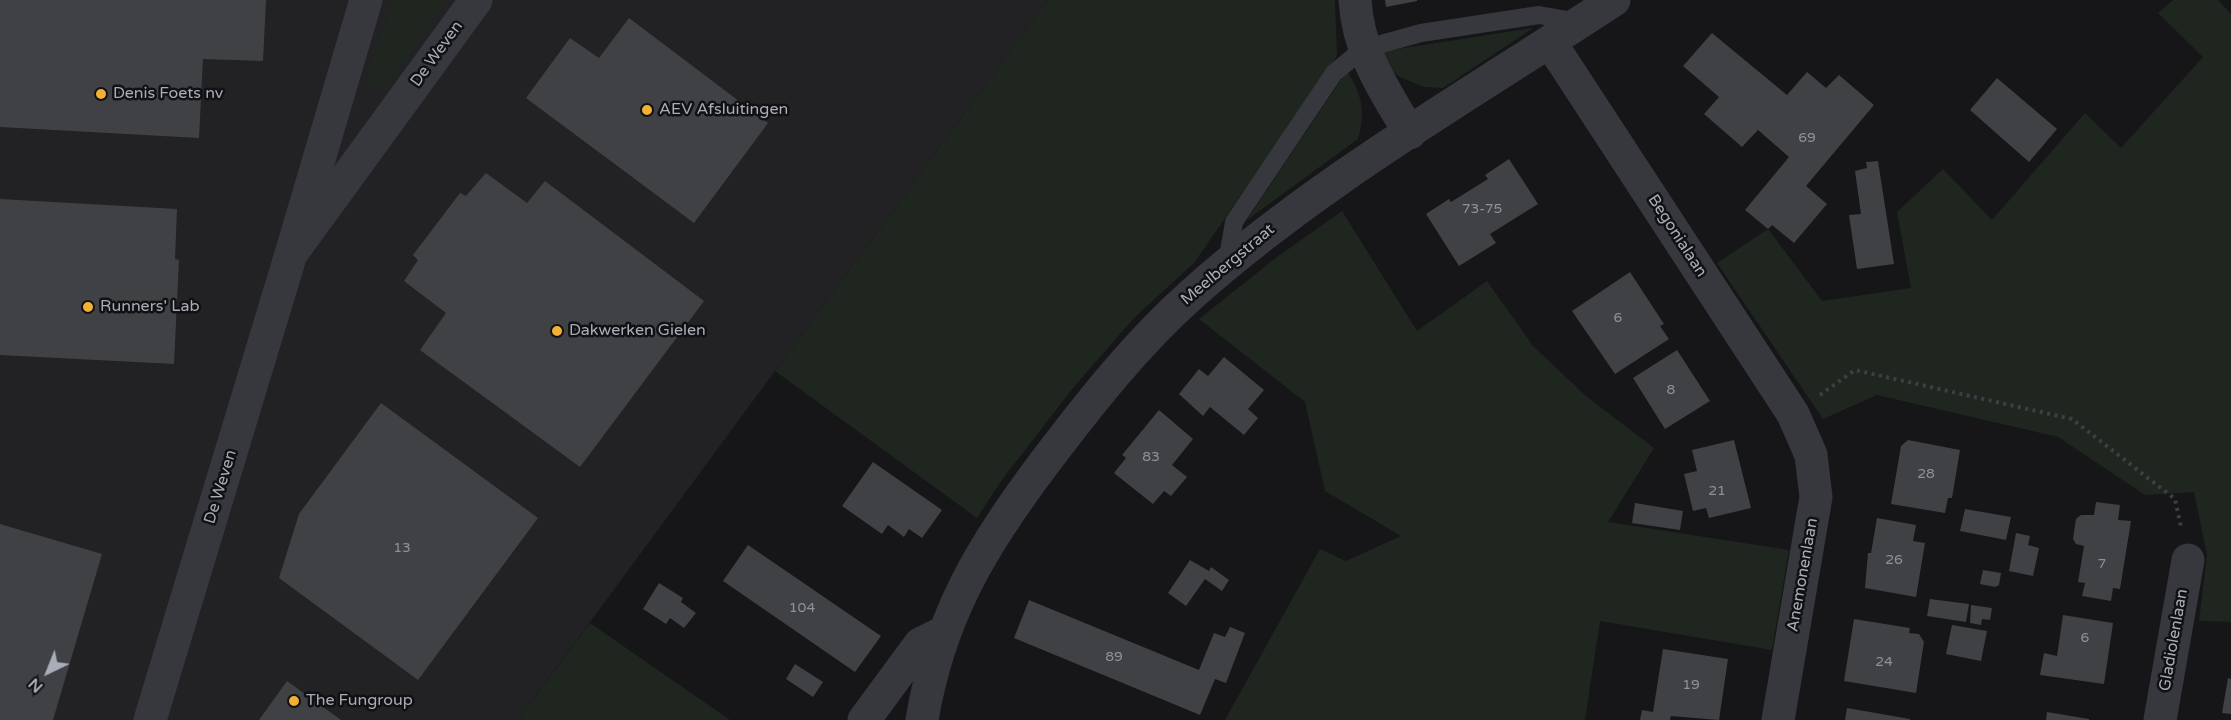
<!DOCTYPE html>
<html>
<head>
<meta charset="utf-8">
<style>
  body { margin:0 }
  #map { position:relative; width:2231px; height:720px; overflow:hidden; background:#161618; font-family:"Varela Round",sans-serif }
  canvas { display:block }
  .north { position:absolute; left:18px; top:642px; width:60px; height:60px; -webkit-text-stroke:4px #111113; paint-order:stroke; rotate:223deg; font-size:16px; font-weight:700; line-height:24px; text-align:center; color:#a8adb8 }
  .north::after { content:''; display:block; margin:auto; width:21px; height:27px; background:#a8adb8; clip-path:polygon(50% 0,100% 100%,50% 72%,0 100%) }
</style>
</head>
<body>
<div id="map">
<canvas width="2231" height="720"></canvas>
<div class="north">N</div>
</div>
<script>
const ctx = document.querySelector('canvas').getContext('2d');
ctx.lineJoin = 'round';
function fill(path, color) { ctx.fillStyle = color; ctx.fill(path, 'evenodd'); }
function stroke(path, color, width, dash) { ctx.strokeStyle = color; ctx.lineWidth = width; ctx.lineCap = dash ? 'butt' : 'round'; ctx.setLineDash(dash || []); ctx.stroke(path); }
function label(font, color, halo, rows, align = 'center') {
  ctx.font = font + ' "Varela Round",sans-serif'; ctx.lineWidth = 5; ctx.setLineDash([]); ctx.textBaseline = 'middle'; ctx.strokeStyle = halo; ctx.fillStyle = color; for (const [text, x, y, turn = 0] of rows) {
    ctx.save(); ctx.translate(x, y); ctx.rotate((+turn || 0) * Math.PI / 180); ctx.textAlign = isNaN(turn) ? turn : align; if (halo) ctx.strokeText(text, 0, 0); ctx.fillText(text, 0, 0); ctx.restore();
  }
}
fill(new Path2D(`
  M0,0H1048L518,720H0Z`), '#222225');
fill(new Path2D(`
  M393,0H446L390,83L385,87L377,88L369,81L368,73Z
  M1048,0H1335L1337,56L1194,263L1135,317L1073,388L1001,481L977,518L775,371Z
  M2173,0H2218L2231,14V622L2199,621L2207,555L2194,492L2145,495L2058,437L1877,395L1823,419L1717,263L1768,229L1822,301L1911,288L1897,212L1943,169L1992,220L2085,113L2121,148L2203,57L2158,13Z
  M1533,28L1443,88L1424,87L1400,77L1390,70L1378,52Z
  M1347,71C1362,94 1366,113 1358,139L1247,220Z
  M1342,211L1417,331L1487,281L1533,346L1586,396L1654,448L1608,522L1789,550L1772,650L1600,621L1585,720H1225L1320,549L1346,561L1401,536L1325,491L1305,402L1199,319L1277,257Z
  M590,623L730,720H518Z`), '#1e261f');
fill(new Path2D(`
  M0,0H266L263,61L203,59L199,138L0,127Z
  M1385,0H1417V1L1386,7Z
  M629,18L768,123L694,223L526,98L570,38L599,58Z
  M1712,33L1787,95L1807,72L1826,88L1839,75L1874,105L1806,186L1827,204L1794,243L1772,225L1768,229L1745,210L1789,157L1758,130L1742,147L1704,114L1719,97L1683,66Z
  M1997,78L2057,129L2029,162L1970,110Z
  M1509,159L1538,204L1490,234L1496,243L1459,266L1426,214L1449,199L1451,202L1488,179L1485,175Z
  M1878,161L1894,264L1857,269L1849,215L1861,214L1855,171L1867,168L1866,162Z
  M486,173L527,203L545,181L704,301L580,467L420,350L446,313L404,281L418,260L413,255L460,193L466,196Z
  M0,199L177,209L175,259L179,260L174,364L0,355Z
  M1630,272L1664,324L1660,326L1669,339L1615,374L1572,311Z
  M1677,350L1710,401L1665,429L1633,378Z
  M1224,357L1264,390L1248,409L1258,418L1244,435L1210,407L1203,416L1179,394L1199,369L1208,376Z
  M381,403L538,518L418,680L279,578L299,514Z
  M1159,410L1193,439L1172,465L1187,477L1171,496L1164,491L1153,504L1114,473L1126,458L1122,455Z
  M1734,440L1751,508L1709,518L1706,508L1693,511L1684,474L1697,471L1692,450Z
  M1908,440L1960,450L1952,498H1948L1945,513L1891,504L1901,446Z
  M873,462L942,510L922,538L909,529L904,537L888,525L882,534L842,506Z
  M2096,502L2120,505L2118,520L2131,521L2120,589L2113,588L2111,601L2082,596L2085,583L2078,582L2084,546L2076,544L2073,539L2076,519L2081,515H2094Z
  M1635,503L1683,511L1680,530L1632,523Z
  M1965,509L2011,517L2006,540L1960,531Z
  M1877,518L1916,525L1913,541L1925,543L1916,597L1865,588L1868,553H1871Z
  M0,524L102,554L53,720H0Z
  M2016,533L2030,536L2028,545L2039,548L2033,576L2009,571Z
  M748,545L881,636L855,672L723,581Z
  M1190,560L1209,571L1211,567L1229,580L1222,591L1205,579L1186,606L1168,593Z
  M1983,570L2001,573L1999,585L1995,587L1980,584Z
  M659,583L683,598L681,602L696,613L684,628L670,618L666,624L643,609Z
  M1930,599L1969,604L1966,622L1927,616Z
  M1029,600L1199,670L1214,633L1225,637L1230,627L1245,633L1226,683L1215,679L1200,715L1014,638Z
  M1971,605L1992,608L1990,620L1982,619L1981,625L1970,623Z
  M2063,615L2113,623L2104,684L2040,675L2044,653L2057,656Z
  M1854,619L1910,628L1909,633L1919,634L1924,642L1916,693L1844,681Z
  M1952,625L1987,631L1981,661L1946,654Z
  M1663,649L1728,659L1719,720L1671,716L1670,720H1640L1642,710L1653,712Z
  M795,664L823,682L813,697L786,679Z
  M2228,678L2231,679V714L2222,713Z
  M287,681L341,720H259Z
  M1847,708L1910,719V720H1845Z
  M2047,712L2089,719V720H2046Z`), '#404145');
stroke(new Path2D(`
  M1820,395L1855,370L2072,419L2175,499L2181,527`), '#3d3f44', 4, [3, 4.5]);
stroke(new Path2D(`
  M1227,263L1234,222L1334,73L1363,49L1421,33L1539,15L1579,22`), '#37383d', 18);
stroke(new Path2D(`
  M366,0L291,254L476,0
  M1355,0C1358,52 1384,90 1410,133
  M1550,42L1793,414L1811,455L1816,497L1778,720
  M150,720L291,254
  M864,720L920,644L944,632
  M922,720C939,616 983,544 1045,462C1089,404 1136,344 1191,295C1317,182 1473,93 1614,0
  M2160,720L2188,560`), '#37383d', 33);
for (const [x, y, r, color] of [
  [101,94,6,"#f2b134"],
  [647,110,6,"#f2b134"],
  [88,307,6,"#f2b134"],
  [557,331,6,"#f2b134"],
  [294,701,6,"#f2b134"]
]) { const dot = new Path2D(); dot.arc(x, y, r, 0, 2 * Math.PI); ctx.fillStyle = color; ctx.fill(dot); stroke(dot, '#111113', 2); }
label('14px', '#8e929b', null, [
  ["69",1807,138],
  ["73-75",1482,209],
  ["6",1618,318],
  ["8",1671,390],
  ["83",1151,457],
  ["28",1926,474],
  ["21",1717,491],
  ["13",402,548],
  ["26",1894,560],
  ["7",2102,564],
  ["104",802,608],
  ["6",2085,638],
  ["89",1114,657],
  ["24",1884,662],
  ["19",1691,685]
]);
label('16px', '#a8adb8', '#111113', [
  ["De Weven",437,54,-54],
  ["Begonialaan",1677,236,57],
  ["Meelbergstraat",1228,265,-40],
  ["De Weven",221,487,-73],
  ["Anemonenlaan",1803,575,-80],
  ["Gladiolenlaan",2174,640,-80]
]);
label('16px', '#a8adb8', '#111113', [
  ["Denis Foets nv",113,94],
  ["AEV Afsluitingen",659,110],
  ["Runners' Lab",100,307],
  ["Dakwerken Gielen",569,331],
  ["The Fungroup",306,701]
], 'left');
</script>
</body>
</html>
